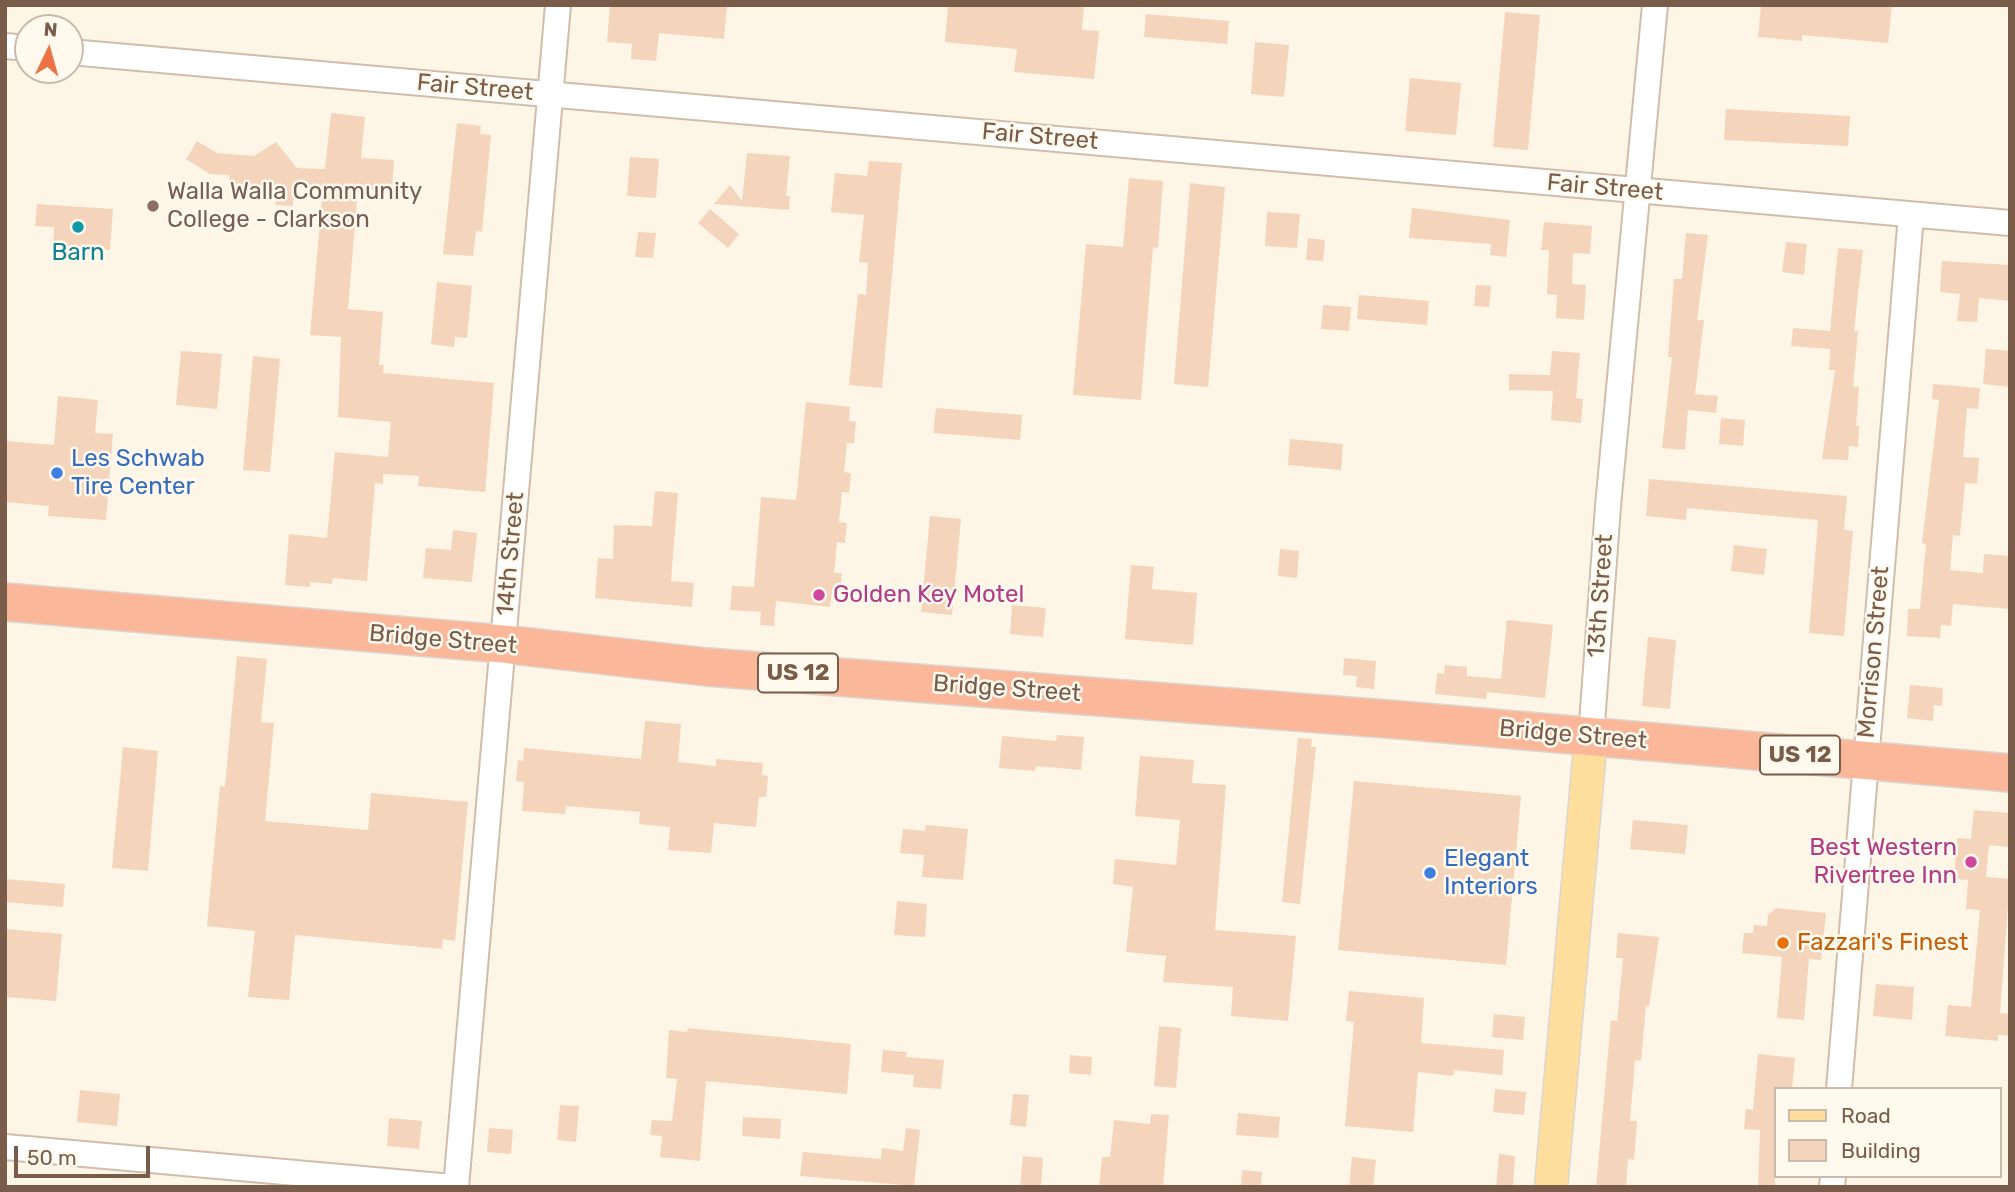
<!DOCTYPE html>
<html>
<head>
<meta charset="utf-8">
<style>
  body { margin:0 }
  #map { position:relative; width:2015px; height:1192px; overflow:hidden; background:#fdf5e6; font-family:Rubik,sans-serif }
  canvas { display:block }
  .frame { position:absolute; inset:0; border:7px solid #795c49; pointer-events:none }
  .legend { position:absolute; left:1774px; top:1087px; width:228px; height:91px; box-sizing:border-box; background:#fff9ee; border:2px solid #c9baac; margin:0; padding:9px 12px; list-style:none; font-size:21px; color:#795c49 }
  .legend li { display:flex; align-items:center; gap:14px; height:35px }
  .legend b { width:35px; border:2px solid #c9baac }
  .north { position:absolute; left:14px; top:14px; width:70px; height:70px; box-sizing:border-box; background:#fff9ee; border:2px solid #c9baac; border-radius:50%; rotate:5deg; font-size:19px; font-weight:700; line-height:28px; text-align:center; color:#795c49 }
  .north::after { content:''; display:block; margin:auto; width:24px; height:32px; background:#ed7246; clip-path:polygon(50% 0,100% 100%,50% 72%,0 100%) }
  .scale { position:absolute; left:14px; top:1146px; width:136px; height:32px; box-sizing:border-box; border:4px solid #795c49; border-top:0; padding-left:9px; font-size:21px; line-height:24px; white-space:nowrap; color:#795c49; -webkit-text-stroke:5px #fff9ee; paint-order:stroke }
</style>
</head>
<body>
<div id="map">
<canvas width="2015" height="1192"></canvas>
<div class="frame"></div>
<ul class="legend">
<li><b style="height:9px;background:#fede9c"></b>Road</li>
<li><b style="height:19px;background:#f4d5bc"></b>Building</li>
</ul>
<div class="north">N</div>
<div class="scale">50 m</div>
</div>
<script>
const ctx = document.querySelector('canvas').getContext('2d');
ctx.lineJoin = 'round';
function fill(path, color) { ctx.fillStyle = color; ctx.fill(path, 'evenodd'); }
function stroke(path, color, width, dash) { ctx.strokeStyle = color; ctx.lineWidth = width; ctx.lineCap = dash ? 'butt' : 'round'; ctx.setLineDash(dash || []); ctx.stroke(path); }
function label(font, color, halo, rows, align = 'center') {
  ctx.font = font + ' Rubik,sans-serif'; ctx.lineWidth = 5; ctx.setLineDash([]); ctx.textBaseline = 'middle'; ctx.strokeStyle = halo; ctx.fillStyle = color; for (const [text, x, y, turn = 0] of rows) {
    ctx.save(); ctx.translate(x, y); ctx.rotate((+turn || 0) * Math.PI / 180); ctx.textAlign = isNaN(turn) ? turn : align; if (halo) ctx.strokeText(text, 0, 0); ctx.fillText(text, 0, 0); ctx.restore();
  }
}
fill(new Path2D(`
  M610,5H727L724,39L659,33L656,61L631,59L632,44L607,42Z
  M948,5L1084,7L1082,30L1099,31L1094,79L1014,72L1017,49L945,42Z
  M1761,5H1892L1888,43L1802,35V41L1758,37Z
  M1505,12L1540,15L1528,150L1493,147Z
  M1146,14L1229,21L1227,44L1144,37Z
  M1255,42L1289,45L1284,97L1251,94Z
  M1410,78L1461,83L1456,135L1405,131Z
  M1726,109L1850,116L1848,146L1724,140Z
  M331,113L365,117L361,158L394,160L392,191L358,188L348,309L383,312L379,365H384L383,373L494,383L485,492L418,486L419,476L383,474V484L375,483L367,581L333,578L332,584L310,582V587L285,585L289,534L327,538L335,452L388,457L391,422L338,417L341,337L310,335L323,188L293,187V206L275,205L276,198L248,197V192H240V188H230L229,175L210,174L186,159L197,141L217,153L254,156L276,142L297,168L325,169Z
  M457,123L481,126L480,134L491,135L482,232L476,231L473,256L443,254Z
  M747,153L790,156L786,196H790L789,210L714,204L730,185L742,201Z
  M630,157L659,159L656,198L627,196Z
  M869,161L902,163L882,388L849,385L858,294L866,295L868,263L859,262L864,215L831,212L835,173L867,176Z
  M1129,178L1163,181L1158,248L1153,247L1141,400L1073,395L1086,244L1123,247Z
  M1190,183L1225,187L1208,387L1174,384Z
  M37,204L113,209L110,250L53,246L54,227L35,226Z
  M1412,208L1510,220L1506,257L1490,255L1491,244L1409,238Z
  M710,209L739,234L728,248L698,223Z
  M1267,212L1300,214L1297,248L1265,246Z
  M1544,222L1592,226L1590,254L1573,253L1572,284L1586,285L1584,320L1556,318L1557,295L1547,294L1549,250H1541Z
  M638,232L656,233L653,258L635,257Z
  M1686,233L1708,235L1697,320H1704L1695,394L1718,396L1716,413L1688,410L1685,450L1662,448L1672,357H1668L1674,279H1682Z
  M1308,238L1325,240L1323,261L1306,260Z
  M1786,242L1807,244L1804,275L1782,272Z
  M1838,248L1863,250L1854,331H1858L1853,387H1859L1856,426H1859L1858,447L1849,446L1848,460L1822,459L1835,370H1829L1830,349L1791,346L1793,328L1830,331Z
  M1942,261L2010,265V301L1979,298L1977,322L1957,321L1960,294L1940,292Z
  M437,282L472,286L467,338L455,337L454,347L431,344Z
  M1476,285L1491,286L1489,307L1474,306Z
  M1359,295L1429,301L1427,325L1357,319Z
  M1323,305L1351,307L1349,331L1321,329Z
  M1986,349L2010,351V387L1983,384Z
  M181,351L222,354L217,409L176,405Z
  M1552,351L1580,353L1576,398L1583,399L1581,423L1551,420L1553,391L1509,390V374L1550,375Z
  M253,356L280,359L270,472L243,470Z
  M1933,384L1980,388L1978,409L1967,408L1963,457L1979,458L1977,484L1965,483L1960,536L1953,535L1950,570L1983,573L1984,554L2010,556V609L1953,604L1951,626L1941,625L1940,638L1907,636L1908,609H1920L1926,544L1922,543L1939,400L1932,399Z
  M58,396L98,400L95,433L113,434L106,520L48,516L49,506L5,502V441L54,445Z
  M806,402L850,407L849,421L856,422L854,443H847L844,472L851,473L849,493L842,492L839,522L847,523L845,543L837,542L834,573H842L840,593L832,592L830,607L776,601L774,626L760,625L761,612L730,610L732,586L754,587L761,497L796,500Z
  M936,408L1022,415L1020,440L933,433Z
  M1721,418L1745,420L1743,446L1719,444Z
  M1290,439L1343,444L1341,470L1288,465Z
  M1649,479L1847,496L1844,530L1853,531L1844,636L1809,633L1818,520L1687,508L1686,520L1646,516Z
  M655,491L678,493L671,581L694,583L692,607L595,598L598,558L613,559L614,525L652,526Z
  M930,516L961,519L952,615L921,612Z
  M453,530L477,533L472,582L423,578L426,548L451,550Z
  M1734,545L1767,549L1764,575L1731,571Z
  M1280,549L1299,551L1297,578L1278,576Z
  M1131,565L1154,567L1152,589L1197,593L1193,645L1125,639Z
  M1012,605L1046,608L1043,637L1010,634Z
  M1507,620L1553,625L1545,698L1487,692L1486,699L1435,694L1437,673L1444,674L1445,665L1467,667V676L1501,679Z
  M1648,637L1676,640L1670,709L1642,706Z
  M237,656L267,659L261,722L274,723L265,821L368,830L371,793L468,802L455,941L443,939L442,949L295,935L289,1000L248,997L255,931L207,926L220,786L225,787Z
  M1344,658L1376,661L1374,689L1356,687L1357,676L1343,675Z
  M1910,685L1943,688L1942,706L1934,705L1933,721L1907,718Z
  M645,721L681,724L678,762L716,766V759L763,763L762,775L768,776L766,797H759L756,827L714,823L711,853L668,850L670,827L639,824L640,812L566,806L565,814L522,811L524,782L516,781L518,760L523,761L524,748L641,759Z
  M1057,735L1084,737L1081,770L1036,766L1035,771L999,768L1002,736L1056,741Z
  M1298,738L1312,739L1311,747H1316L1300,904L1282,902Z
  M123,747L158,751L148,871L112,868Z
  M1140,756L1194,760L1192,783L1226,785L1215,930L1296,936L1288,1021L1231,1016L1233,987L1163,982L1166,956L1126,952L1133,887L1113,884L1115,859L1176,865L1180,820L1135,816Z
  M1354,781L1521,796L1506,965L1338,950Z
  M1974,810L2010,813V847L1989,845L1986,877L2010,879L2000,1013L2010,1014V1036L1998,1035V1041L1945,1036L1948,1005L1971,1007L1980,910L1966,909L1968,880L1954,879L1957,838L1971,839Z
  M1633,820L1688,825L1685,854L1630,849Z
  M926,825L968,829L963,880L922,877L924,855L900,853L903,829L925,831Z
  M5,879L65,884L63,907L5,902Z
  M897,901L927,904L925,937L894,935Z
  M1776,908L1826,913L1821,960L1809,959L1804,1020L1777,1018L1782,957L1742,953L1744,933H1753L1754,925L1767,926L1768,915Z
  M5,929L62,934L56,1001L5,997Z
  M1618,933L1659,937L1649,1006H1646L1641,1061L1635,1060L1630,1121H1637L1634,1160L1628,1159L1626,1187H1596L1611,1020L1617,1021L1623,958H1616Z
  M1876,984L1914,987L1912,1020L1873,1016Z
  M1349,991L1424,998L1421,1043L1504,1050L1502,1075L1454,1070L1453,1076L1418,1072L1413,1132L1345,1126L1354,1022L1346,1021Z
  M1494,1014L1525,1017L1523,1040L1492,1037Z
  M1159,1026L1181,1028L1176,1088L1154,1086Z
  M688,1028L851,1044L847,1094L706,1081L700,1161L660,1157L662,1136L650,1135L652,1120L672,1121L677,1079L666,1078L669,1030L687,1032Z
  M883,1050L907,1052L906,1057L944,1060L941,1089L913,1087L914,1075L881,1072Z
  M1758,1054L1795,1058L1792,1089H1775V1187H1758L1760,1130L1744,1129L1746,1109L1753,1110Z
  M1070,1055L1092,1057L1091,1075L1069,1073Z
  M1495,1089L1526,1092L1524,1115L1493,1112Z
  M80,1090L120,1094L117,1126L77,1122Z
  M1013,1094L1029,1095L1026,1127L1010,1125Z
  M560,1105L579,1106L576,1142L557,1140Z
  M1238,1113L1280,1117L1278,1138L1236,1135Z
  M1151,1114L1169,1115L1163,1187H1099L1102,1157H1110L1114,1120L1150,1124Z
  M743,1117L781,1119L780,1139L742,1136Z
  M389,1118L422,1121L419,1149L387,1146Z
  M489,1128L513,1130L511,1154L487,1152Z
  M906,1128L920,1130L914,1186L800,1176L803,1152L881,1159L882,1148L903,1151Z
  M1499,1154L1515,1156L1513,1187H1496Z
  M1023,1156L1043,1158L1041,1187H1020Z
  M1352,1157L1376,1160L1373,1187H1349Z
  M1242,1170L1262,1172L1261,1187H1241Z`), '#f4d5bc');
const minor = new Path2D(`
  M5,46L28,48
  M70,52L2010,223
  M1591,737L1608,506L1655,5
  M1839,1089L1911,215
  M5,1147L452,1187
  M456,1187L558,5
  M1832,1187L1833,1176`);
const major = new Path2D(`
  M1551,1187L1591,737`);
const highway = new Path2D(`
  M5,602L503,644L707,667L1400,720L2010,773`);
stroke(minor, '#d0bdab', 28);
stroke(major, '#dcd5d0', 35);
stroke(highway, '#dcd5d0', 40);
stroke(minor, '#fff', 24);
stroke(major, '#fede9c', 32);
stroke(highway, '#fab79a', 37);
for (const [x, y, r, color] of [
  [153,206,7,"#8d6e63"],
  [78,227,7,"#0f9aa8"],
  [57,473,7,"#3f7fe0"],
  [819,595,7,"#d1479c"],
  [1971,862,7,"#d1479c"],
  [1430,873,7,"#3f7fe0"],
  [1783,943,7,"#e8710a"]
]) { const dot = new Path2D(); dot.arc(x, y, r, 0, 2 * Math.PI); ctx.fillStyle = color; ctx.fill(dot); stroke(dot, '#fff9ee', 2.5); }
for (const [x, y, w] of [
  [798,673,80],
  [1800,755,80]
]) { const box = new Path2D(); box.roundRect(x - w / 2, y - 19.5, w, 39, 5); ctx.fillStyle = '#fff9ee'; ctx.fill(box); stroke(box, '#795c49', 2); }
label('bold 23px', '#795c49', null, [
  ["US 12",798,673],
  ["US 12",1800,755]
]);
label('24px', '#795c49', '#fff9ee', [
  ["Fair Street",475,88,5],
  ["Fair Street",1040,137,5],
  ["Fair Street",1605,188,5],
  ["14th Street",511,554,-85],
  ["13th Street",1601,596,-86],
  ["Bridge Street",443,640,5],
  ["Morrison Street",1874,652,-85],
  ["Bridge Street",1007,689,4],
  ["Bridge Street",1573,735,5]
]);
label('24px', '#785e54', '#fff9ee', [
  ["Walla Walla Community",167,192],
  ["College - Clarkson",167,220]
], 'left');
label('24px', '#0d838f', '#fff9ee', [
  ["Barn",78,253]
]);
label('24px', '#366cbe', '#fff9ee', [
  ["Les Schwab",71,459],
  ["Tire Center",71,487],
  ["Elegant",1444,859],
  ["Interiors",1444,887]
], 'left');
label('24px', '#b23c85', '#fff9ee', [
  ["Golden Key Motel",833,595],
  ["Best Western",1957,848,"right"],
  ["Rivertree Inn",1957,876,"right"]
], 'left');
label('24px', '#c56008', '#fff9ee', [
  ["Fazzari's Finest",1797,943]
], 'left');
</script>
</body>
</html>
